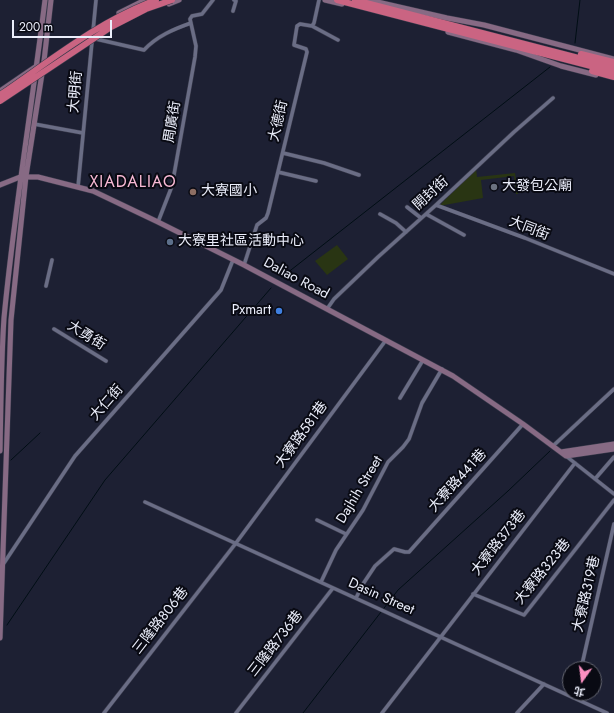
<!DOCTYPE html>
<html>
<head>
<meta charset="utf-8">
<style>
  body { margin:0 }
  #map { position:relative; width:614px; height:713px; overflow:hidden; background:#1d2033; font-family:Jost,"Noto Sans TC",sans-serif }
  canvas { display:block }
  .north { position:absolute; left:562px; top:661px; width:40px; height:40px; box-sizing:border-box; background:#090a13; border:1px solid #636570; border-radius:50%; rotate:194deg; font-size:11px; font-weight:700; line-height:16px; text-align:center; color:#ebeefb }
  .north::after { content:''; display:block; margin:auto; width:14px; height:18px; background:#fc8fc1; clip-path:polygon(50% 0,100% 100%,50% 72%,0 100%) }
  .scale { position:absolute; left:12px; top:20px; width:100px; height:18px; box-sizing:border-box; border:2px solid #ebeefb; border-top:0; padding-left:5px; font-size:12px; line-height:14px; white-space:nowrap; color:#ebeefb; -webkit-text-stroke:3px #090a13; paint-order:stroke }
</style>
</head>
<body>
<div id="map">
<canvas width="614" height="713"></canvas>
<div class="north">北</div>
<div class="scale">200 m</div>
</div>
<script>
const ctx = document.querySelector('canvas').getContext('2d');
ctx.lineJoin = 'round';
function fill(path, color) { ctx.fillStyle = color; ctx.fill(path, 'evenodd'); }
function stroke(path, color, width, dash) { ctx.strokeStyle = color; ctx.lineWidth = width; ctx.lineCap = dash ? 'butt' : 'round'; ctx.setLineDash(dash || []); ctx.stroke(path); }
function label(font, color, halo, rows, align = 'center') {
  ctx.font = font + ' Jost,"Noto Sans TC",sans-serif'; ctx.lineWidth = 4; ctx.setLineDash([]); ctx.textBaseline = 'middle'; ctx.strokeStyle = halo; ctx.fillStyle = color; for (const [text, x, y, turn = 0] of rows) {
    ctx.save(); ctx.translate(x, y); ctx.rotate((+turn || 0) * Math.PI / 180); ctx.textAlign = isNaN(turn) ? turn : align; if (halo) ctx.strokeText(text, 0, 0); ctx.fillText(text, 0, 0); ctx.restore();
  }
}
fill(new Path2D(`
  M476,168L477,177L515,173L518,194H516L514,176L481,180L483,198L439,206Z
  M337,245L348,259L327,275L315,261Z`), '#293513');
stroke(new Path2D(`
  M575,43L580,0
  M282,277L550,67
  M11,460L40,433
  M7,625L105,480L271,288
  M303,713L398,590L508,491L550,451`), '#000e15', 1);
const street = new Path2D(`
  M233,11L236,1L234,0
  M312,26L338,40
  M96,39L144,50C157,36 174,29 191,23
  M34,124L83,133
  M283,153L324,163L359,175
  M278,172L316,181
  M78,187L96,0
  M436,205L525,238L614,274
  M407,207L421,218
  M380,214L396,223L406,232
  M426,214L464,235
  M158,222L172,186L195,57L196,46L190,19L192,16L202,14L213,0
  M244,265L257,225L266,218L268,213L307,52L306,49L294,45L297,26L300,24L312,26L314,23L319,0
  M46,286L52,260
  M327,309L334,299L378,257L436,205L514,132L553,98
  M54,329L106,361
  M400,398L423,360
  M553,446L614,389
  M566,456L614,494
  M595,479L614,457
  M145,502L607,713
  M317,520L346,534
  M4,563L75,456L221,290L233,260
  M321,582L336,550L363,510L388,462L403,447L409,439L422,403L442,369
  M473,594L524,615L614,500
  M356,598L363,584L375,566L394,549L405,552H409L523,424
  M581,669L614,524
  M104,713L236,543L386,340
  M236,713L333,588
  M382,713L575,463
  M517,713L544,684`);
const secondary = new Path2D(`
  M325,0L342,4
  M369,0L447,18L484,25L614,59
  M169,4L179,0
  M119,13L145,0
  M448,32L516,50L561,66L596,75
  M0,91L38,65
  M0,185L20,177H38L93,191L158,222L244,265L453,376L523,424L566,456L614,449
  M0,451C1,407 1,362 4,318C14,212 32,106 45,0
  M561,452L614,444
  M0,638L11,320L26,176L44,61L51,0`);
const highway = new Path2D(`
  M337,0L614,72
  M355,0L614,67
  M581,54L614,62
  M592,71L614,77`);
stroke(street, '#3a3b4c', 4.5);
stroke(secondary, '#3a3b4c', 6);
stroke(highway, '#3a3b4c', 7);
stroke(street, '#6a6d85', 3.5);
stroke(secondary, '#876a84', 5);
stroke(highway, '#ca6482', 6);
const highwayBridge = new Path2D(`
  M0,95C50,61 99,21 156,0
  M0,101L111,27L146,9L172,0`);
stroke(highwayBridge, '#3a3b4c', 7, []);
stroke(highwayBridge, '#ca6482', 6);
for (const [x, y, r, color] of [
  [494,187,4,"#6b7280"],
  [193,192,4,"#8d6e63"],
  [170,242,4,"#5c6f8a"],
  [279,311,4,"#3f7fe0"]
]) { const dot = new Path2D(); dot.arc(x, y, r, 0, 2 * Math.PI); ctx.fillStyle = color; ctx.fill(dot); stroke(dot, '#090a13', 1.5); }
label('14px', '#ebeefb', '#090a13', [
  ["大明街",76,92,-85],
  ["大德街",279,121,-77],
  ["周廣街",173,122,-81],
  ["開封街",431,194,-42],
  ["大同街",529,229,21],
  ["Daliao Road",296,279,28],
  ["大勇街",86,336,32],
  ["大仁街",107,403,-49],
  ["大寮路581巷",302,435,-54],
  ["大寮路441巷",458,481,-48],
  ["Dajhih Street",360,490,-59],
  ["大寮路373巷",499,543,-52],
  ["大寮路323巷",543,572,-51],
  ["大寮路319巷",587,594,-77],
  ["Dasin Street",381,597,24],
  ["三隆路806巷",161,621,-52],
  ["三隆路736巷",276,644,-52]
]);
label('14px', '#ebeefb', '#090a13', [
  ["大發包公廟",502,187],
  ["大寮國小",201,192],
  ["大寮里社區活動中心",178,242],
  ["Pxmart",271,311,"right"]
], 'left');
ctx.letterSpacing = '1px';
label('16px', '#f8b9d4', '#090a13', [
  ["XIADALIAO",133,183]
]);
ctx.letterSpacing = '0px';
</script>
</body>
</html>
